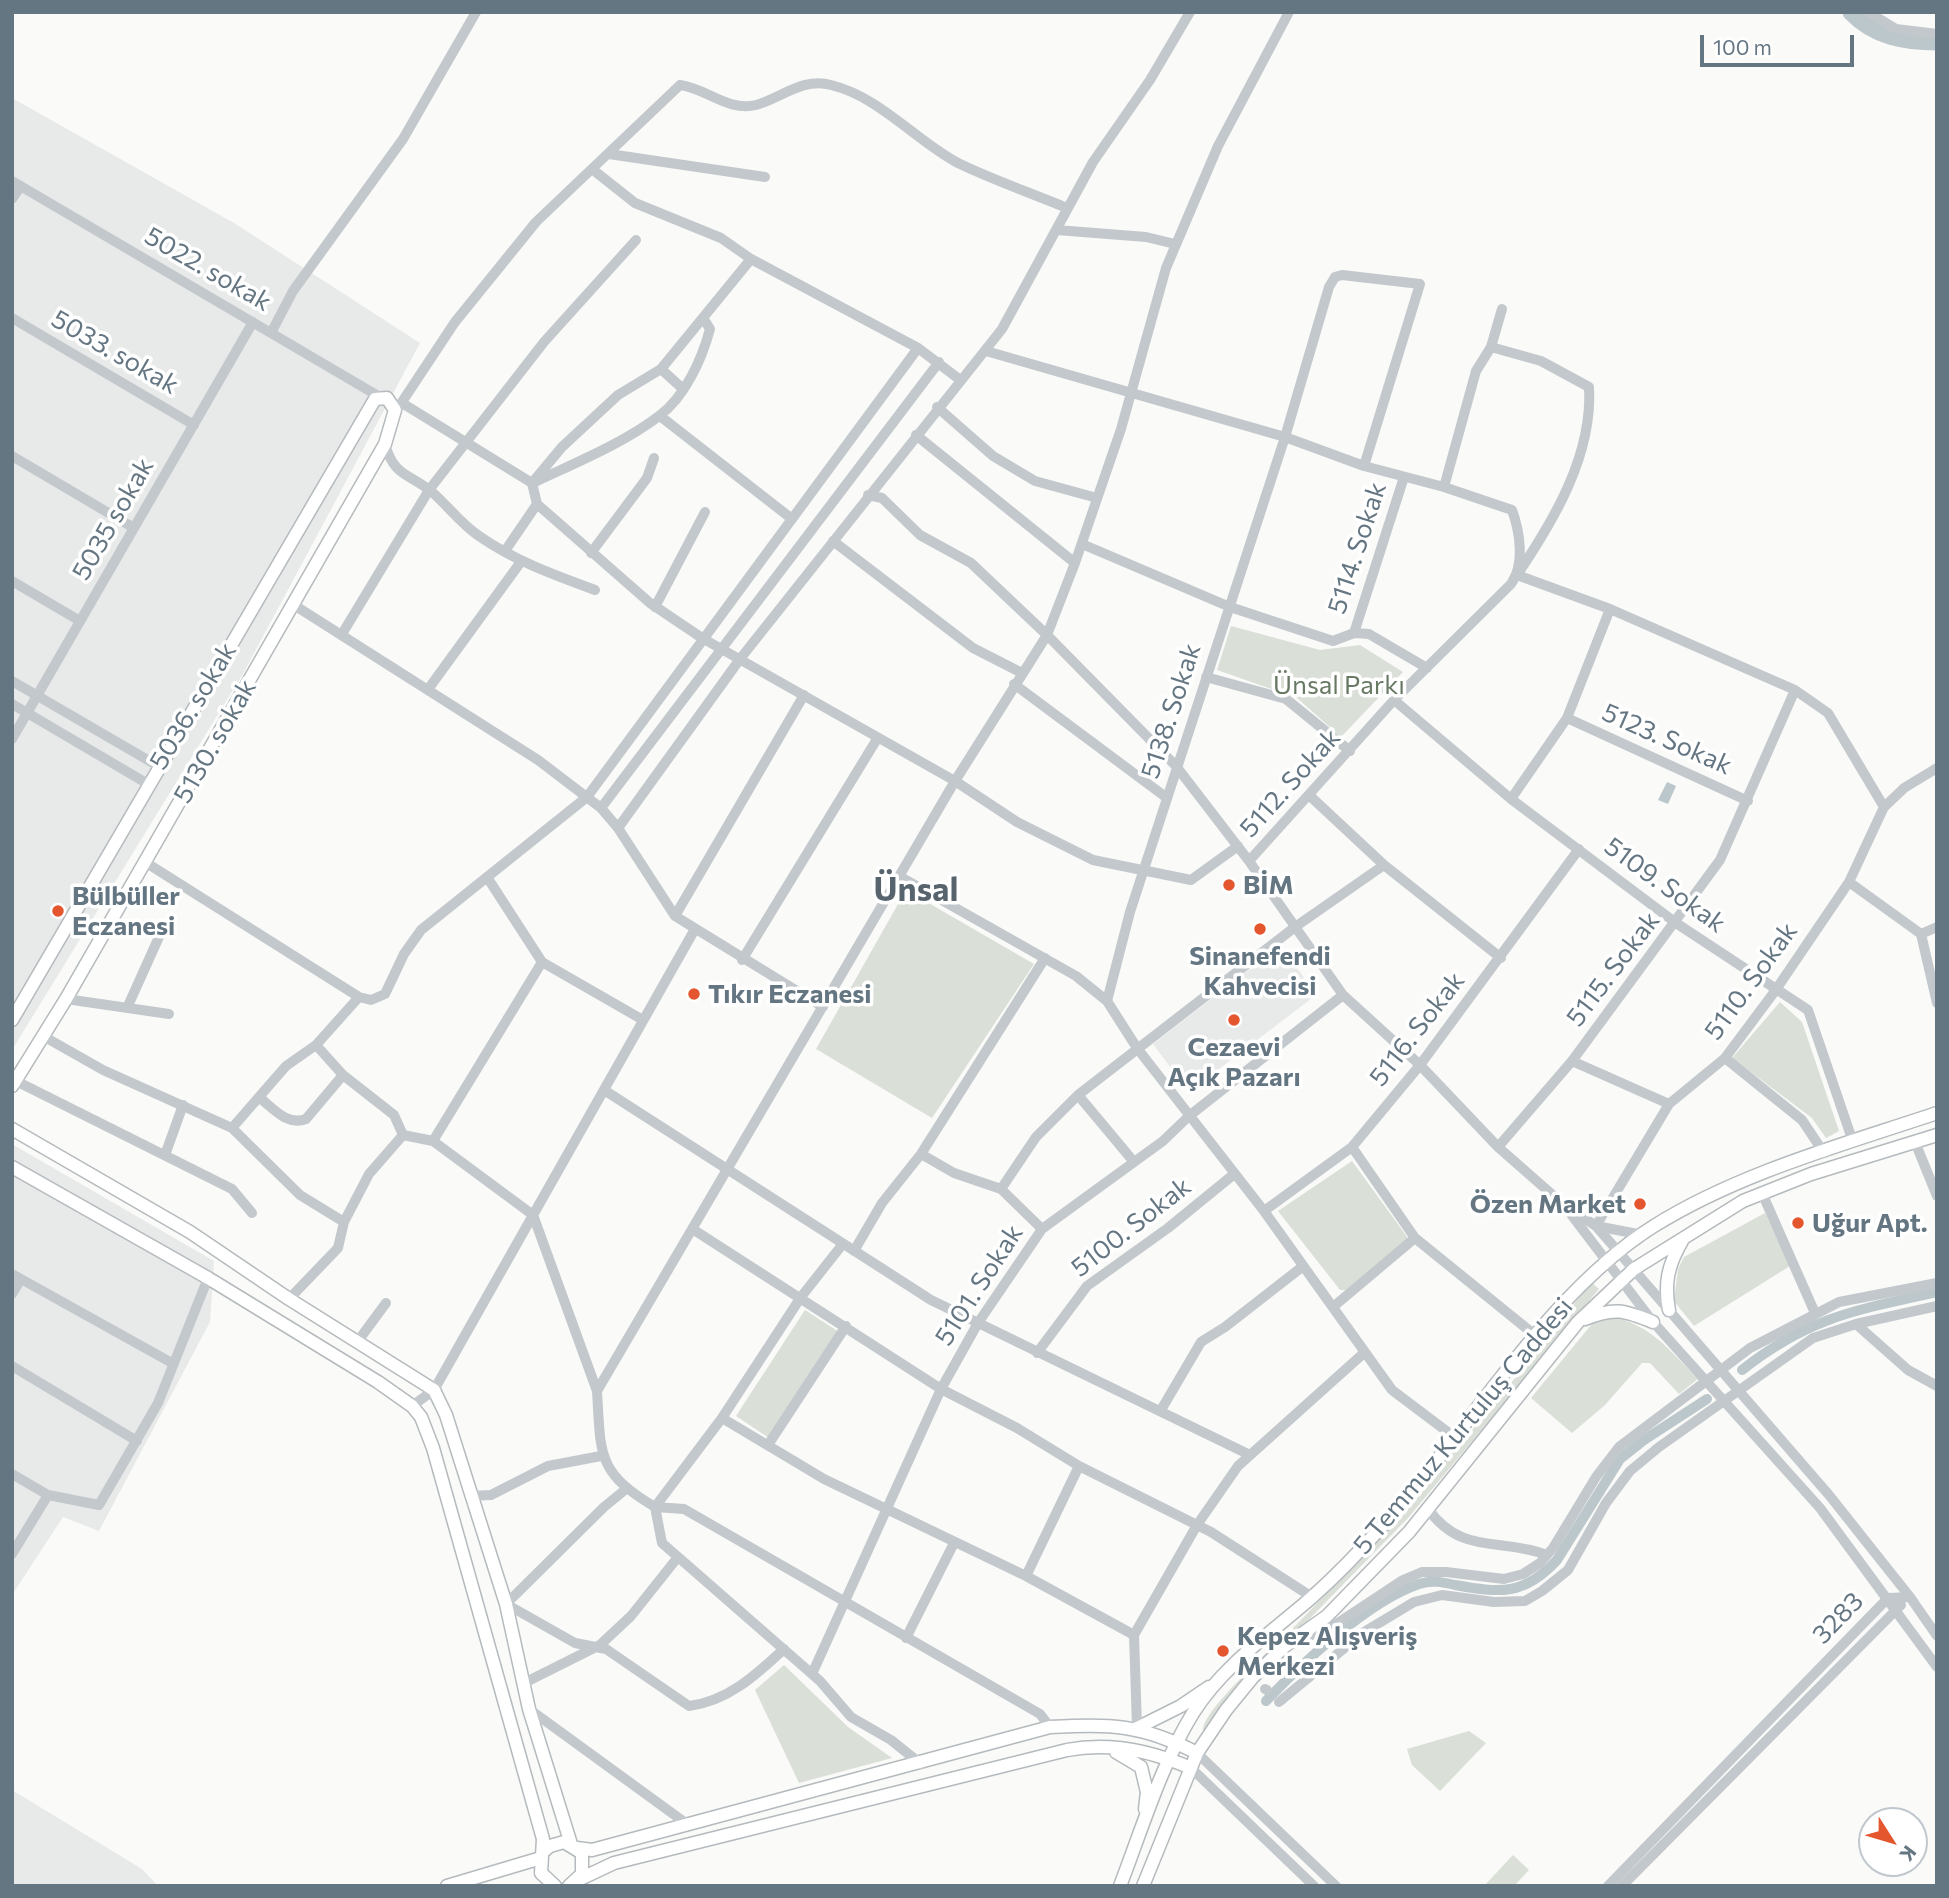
<!DOCTYPE html>
<html>
<head>
<meta charset="utf-8">
<style>
  body { margin:0 }
  #map { position:relative; width:1949px; height:1898px; overflow:hidden; background:#fafaf8; font-family:Commissioner,sans-serif }
  canvas { display:block }
  .frame { position:absolute; inset:0; border:14px solid #657683; pointer-events:none }
  .north { position:absolute; left:1858px; top:1807px; width:70px; height:70px; box-sizing:border-box; background:#fff; border:2px solid #c1c8cd; border-radius:50%; rotate:127deg; font-size:19px; font-weight:700; line-height:28px; text-align:center; color:#657683 }
  .north::after { content:''; display:block; margin:auto; width:24px; height:32px; background:#e4572e; clip-path:polygon(50% 0,100% 100%,50% 72%,0 100%) }
  .scale { position:absolute; left:1700px; top:35px; width:154px; height:32px; box-sizing:border-box; border:4px solid #657683; border-top:0; padding-left:9px; font-size:21px; line-height:24px; white-space:nowrap; color:#657683; -webkit-text-stroke:5px #fff; paint-order:stroke }
</style>
</head>
<body>
<div id="map">
<canvas width="1949" height="1898"></canvas>
<div class="frame"></div>
<div class="north">K</div>
<div class="scale">100 m</div>
</div>
<script>
const ctx = document.querySelector('canvas').getContext('2d');
ctx.lineJoin = 'round';
function fill(path, color) { ctx.fillStyle = color; ctx.fill(path, 'evenodd'); }
function stroke(path, color, width, dash) { ctx.strokeStyle = color; ctx.lineWidth = width; ctx.lineCap = dash ? 'butt' : 'round'; ctx.setLineDash(dash || []); ctx.stroke(path); }
function label(font, color, halo, rows, align = 'center') {
  ctx.font = font + ' Commissioner,sans-serif'; ctx.lineWidth = 7; ctx.setLineDash([]); ctx.textBaseline = 'middle'; ctx.strokeStyle = halo; ctx.fillStyle = color; for (const [text, x, y, turn = 0] of rows) {
    ctx.save(); ctx.translate(x, y); ctx.rotate((+turn || 0) * Math.PI / 180); ctx.textAlign = isNaN(turn) ? turn : align; if (halo) ctx.strokeText(text, 0, 0); ctx.fillText(text, 0, 0); ctx.restore();
  }
}
fill(new Path2D(`
  M12,98L234,223L420,343L244,672L12,1050Z
  M1281,945L1316,995L1189,1092L1153,1044Z
  M12,1144L214,1261L210,1322L99,1531L63,1517L12,1595Z
  M12,1790L142,1869L158,1886H12Z`), '#e8e9e9');
fill(new Path2D(`
  M1231,626L1320,650L1360,645L1403,672L1341,737L1297,698L1217,670Z
  M906,890L1034,964L932,1118L816,1049Z
  M1780,1002L1802,1022L1839,1131L1826,1138L1812,1118L1732,1058Z
  M1352,1161L1408,1238L1346,1290H1340L1278,1211Z
  M1765,1213L1790,1266L1694,1326L1674,1301L1678,1269L1684,1257Z
  M1591,1282L1599,1289L1408,1518L1285,1644L1207,1730H1203C1203,1709 1279,1642 1297,1624C1403,1516 1499,1401 1591,1282Z
  M805,1310L839,1332L769,1438L736,1416Z
  M1609,1316C1652,1325 1668,1349 1698,1379L1679,1394L1650,1363H1642L1605,1405L1572,1433L1531,1398L1596,1319Z
  M784,1665L848,1727L892,1758L799,1783L755,1690Z
  M1469,1731L1486,1743L1440,1791L1412,1765L1407,1749Z
  M1513,1855L1529,1870L1514,1886H1484Z`), '#dadfd7');
fill(new Path2D(`
  M1667,782L1676,786L1668,804L1658,800Z`), '#bbc7cb');
stroke(new Path2D(`
  M1742,1370C1809,1317 1856,1310 1937,1292
  M1266,1701C1302,1663 1369,1601 1419,1584C1432,1580 1442,1582 1455,1585C1500,1593 1524,1596 1557,1560L1620,1459L1644,1440L1707,1399`), '#bbc7cb', 10);
stroke(new Path2D(`
  M1852,12C1875,36 1905,41 1937,41`), '#bbc7cb', 19);
const major = new Path2D(`
  M12,1020L375,399L387,398L395,410L385,444L66,999L12,1086
  M12,1129L190,1232L289,1299L434,1390L446,1415L506,1604L529,1709L571,1844
  M12,1167L208,1278L378,1382L412,1406L421,1417L433,1448L543,1839L541,1873L555,1886
  M1669,1310C1664,1283 1668,1265 1682,1241
  M1585,1319C1614,1307 1624,1310 1653,1322
  M1137,1728L1181,1706L1209,1687
  M1116,1752L1141,1767L1147,1792L1145,1809
  M577,1848L592,1850L1050,1727C1111,1724 1141,1724 1197,1753
  M544,1851L550,1846L564,1842L582,1853V1874L569,1886
  M578,1880L614,1863L1067,1750C1108,1742 1152,1751 1191,1768
  M447,1886L541,1858
  M1120,1886C1142,1829 1161,1765 1193,1713C1222,1667 1269,1634 1310,1599C1336,1576 1361,1550 1384,1524C1469,1430 1547,1293 1654,1226C1739,1173 1842,1145 1937,1113
  M1143,1886L1197,1753L1226,1710L1253,1677L1285,1646L1327,1616L1409,1532L1578,1322L1634,1269L1743,1201L1811,1174L1937,1135`);
stroke(major, '#b5babe', 15);
stroke(new Path2D(`
  M1868,12L1896,29L1937,34
  M609,154L765,177
  M592,169L635,203L721,238L751,259L918,348L959,379
  M12,181L380,397
  M12,199L21,186
  M1057,230L1146,237L1175,244
  M12,318L194,425
  M271,333L293,291L403,139L476,12
  M1491,347L1541,361L1589,387C1593,455 1554,520 1517,575L1610,609L1795,690L1828,713L1884,807
  M986,351L1285,437L1364,466L1444,487L1512,510C1520,532 1525,564 1511,584L1394,700L1249,861
  M661,369L683,389
  M402,403L532,483L537,504L650,603L702,638L955,781L1017,822L1093,860L1191,880L1238,846
  M937,407L993,456L1035,481L1097,498
  M398,408L455,322L536,222L680,85C706,88 728,112 756,105C781,98 803,77 831,85C880,97 915,140 958,163C993,180 1031,193 1067,208
  M660,416L792,519
  M916,435L1075,563
  M385,444C394,477 409,473 432,492C448,506 461,524 479,536C515,561 554,575 595,590
  M12,456L134,528
  M535,482C575,463 624,443 659,416C685,397 702,359 710,329L703,318
  M532,483L562,447L618,395L661,369L751,259
  M1444,487L1476,371L1491,347L1502,309
  M868,495L882,498L920,535L971,563L1047,635L1176,766L1249,861L1343,995L1420,1065L1498,1147L1564,1205L1596,1226L1829,1495L1910,1597L1937,1636
  M833,541L973,648L1022,673
  M1082,544L1230,607L1333,641L1354,633L1369,634L1427,668
  M505,551L537,504
  M591,553L647,478L654,458
  M12,581L80,621
  M294,605L538,760L601,808L618,828L675,916L823,1007
  M655,607L705,512
  M1354,633L1404,477
  M342,634L429,490L544,342L636,240
  M1206,677L1286,699L1350,751
  M12,681L158,766
  M1014,684L1167,798
  M429,688L520,563
  M1394,700L1511,799L1676,923L1808,1010L1853,1142
  M12,704L148,784
  M1567,718L1748,801
  M12,739L253,322
  M1310,796L1384,865L1501,958
  M1511,799L1567,718L1610,609
  M601,808L939,362
  M618,828L740,659L1002,329L1093,162L1150,80L1190,12
  M145,862L359,997L371,1000L385,994L404,954L421,930L587,797L918,348
  M899,876L1076,976L1107,1001L1137,1048L1264,1211L1392,1390L1457,1439
  M1849,882L1921,934L1937,1003
  M675,916L804,695
  M1921,934L1937,927
  M742,960L877,739
  M542,962L643,1020
  M66,999L169,1014
  M1107,1001L1130,912L1285,437L1329,287L1335,277L1342,275L1420,284L1364,466
  M127,1008L159,937
  M43,1036L103,1070L232,1128L300,1195L344,1222
  M316,1045L343,1075L394,1115L403,1135
  M1725,1058L1802,1120L1824,1153
  M1572,1061L1669,1104
  M16,1081L232,1189L252,1213
  M604,1090L931,1300L1250,1455
  M1078,1095L1134,1162
  M260,1098C274,1109 287,1126 306,1119L343,1075
  M232,1128L286,1066L316,1045L359,997
  M433,1141L542,962L487,877
  M1915,1142L1937,1196
  M1352,1147L1415,1238L1536,1336
  M1498,1147L1572,1061L1720,860L1795,690
  M921,1154L954,1173L1001,1189L1042,1229
  M165,1155L183,1105
  M1001,1189L1036,1137L1078,1095L1295,927L1384,865
  M1762,1193L1815,1313
  M1264,1211L1352,1147L1420,1065L1579,849
  M1570,1213L1653,1322L1820,1508L1937,1667
  M694,1230L941,1389L1017,1428L1079,1466L1211,1532L1312,1597
  M1643,1235L1596,1226L1669,1104L1725,1058L1775,991L1849,882L1884,807L1904,788L1937,768
  M854,1251L882,1203L921,1154L1045,958
  M12,1274L172,1363
  M12,1294L21,1279
  M289,1299L338,1248L344,1222L369,1174L403,1135L433,1141L533,1215L597,1391
  M1333,1307L1415,1238
  M1856,1324L1908,1370L1937,1386
  M358,1341L386,1303
  M1037,1353L1087,1286L1168,1228L1233,1175
  M12,1366L137,1441
  M412,1406L434,1390L695,929
  M1161,1410L1201,1342L1225,1327L1302,1267
  M722,1418L824,1479L1026,1576L1134,1635
  M768,1445L846,1326
  M12,1474L48,1495L99,1505L158,1403L208,1278
  M626,1489L604,1507L506,1604L575,1643L606,1649L689,1706C728,1701 756,1675 784,1649
  M470,1496L491,1495L548,1466L601,1456
  M655,1507L684,1509L1040,1714L1050,1727
  M655,1507L722,1418L801,1297L842,1245
  M1428,1509C1462,1556 1500,1537 1547,1555
  M12,1554L48,1495
  M1026,1576L1079,1466
  M906,1638L954,1543
  M1300,1640L1335,1625L1403,1580L1422,1572H1446L1504,1579L1523,1574L1540,1563L1553,1548L1596,1477L1619,1447L1750,1348L1839,1302L1937,1283
  M812,1674L941,1389L978,1323L1042,1229L1163,1141L1189,1116L1343,995
  M524,1683L600,1645L631,1616L678,1557
  M1265,1689L1267,1690
  M1279,1702L1364,1632L1414,1602L1442,1595L1494,1602L1525,1601L1542,1591L1568,1570L1606,1503L1630,1471L1659,1447L1813,1338L1856,1324L1937,1306
  M529,1709L687,1824
  M1137,1728L1134,1635L1197,1525L1238,1466L1365,1352
  M1197,1753L1336,1886
  M921,1764L891,1740L851,1717L820,1681L662,1543L655,1507C596,1472 601,1454 597,1391L955,781L1047,635L1075,563L1121,429L1166,268L1218,146L1289,12
  M1191,1768L1314,1886
  M1608,1886L1888,1598L1910,1597
  M1622,1886L1901,1605`), '#c3c8cc', 10);
stroke(major, '#fff', 12);
for (const [x, y, r, color] of [
  [1229,885,7,"#e4572e"],
  [58,911,7,"#e4572e"],
  [1260,929,7,"#e4572e"],
  [694,994,7,"#e4572e"],
  [1234,1020,7,"#e4572e"],
  [1640,1204,7,"#e4572e"],
  [1798,1223,7,"#e4572e"],
  [1223,1651,7,"#e4572e"]
]) { const dot = new Path2D(); dot.arc(x, y, r, 0, 2 * Math.PI); ctx.fillStyle = color; ctx.fill(dot); stroke(dot, '#fff', 2.5); }
label('26px', '#657683', '#fff', [
  ["5022. sokak",208,269,30],
  ["5033. sokak",115,352,30],
  ["5035 sokak",113,519,-60],
  ["5114. Sokak",1357,548,-72],
  ["5036. sokak",193,706,-59],
  ["5138. Sokak",1171,711,-72],
  ["5123. Sokak",1667,739,24],
  ["5130. sokak",215,741,-60],
  ["5112. Sokak",1290,783,-48],
  ["5109. Sokak",1665,885,36],
  ["5115. Sokak",1613,969,-53],
  ["5110. Sokak",1751,981,-54],
  ["5116. Sokak",1417,1029,-52],
  ["5100. Sokak",1131,1227,-38],
  ["5101. Sokak",979,1285,-57],
  ["5 Temmuz Kurtuluş Caddesi",1463,1426,-50],
  ["3283",1838,1618,-46]
]);
label('26px', '#687a64', '#fff', [
  ["Ünsal Parkı",1339,685]
]);
label('bold 26px', '#657683', '#fff', [
  ["BİM",1243,885],
  ["Bülbüller",72,896],
  ["Eczanesi",72,926],
  ["Sinanefendi",1260,956,"center"],
  ["Kahvecisi",1260,986,"center"],
  ["Tıkır Eczanesi",708,994],
  ["Cezaevi",1234,1047,"center"],
  ["Açık Pazarı",1234,1077,"center"],
  ["Özen Market",1626,1204,"right"],
  ["Uğur Apt.",1812,1223],
  ["Kepez Alışveriş",1237,1636],
  ["Merkezi",1237,1666]
], 'left');
label('bold 33px', '#57646e', '#fff', [
  ["Ünsal",916,890]
]);
</script>
</body>
</html>
